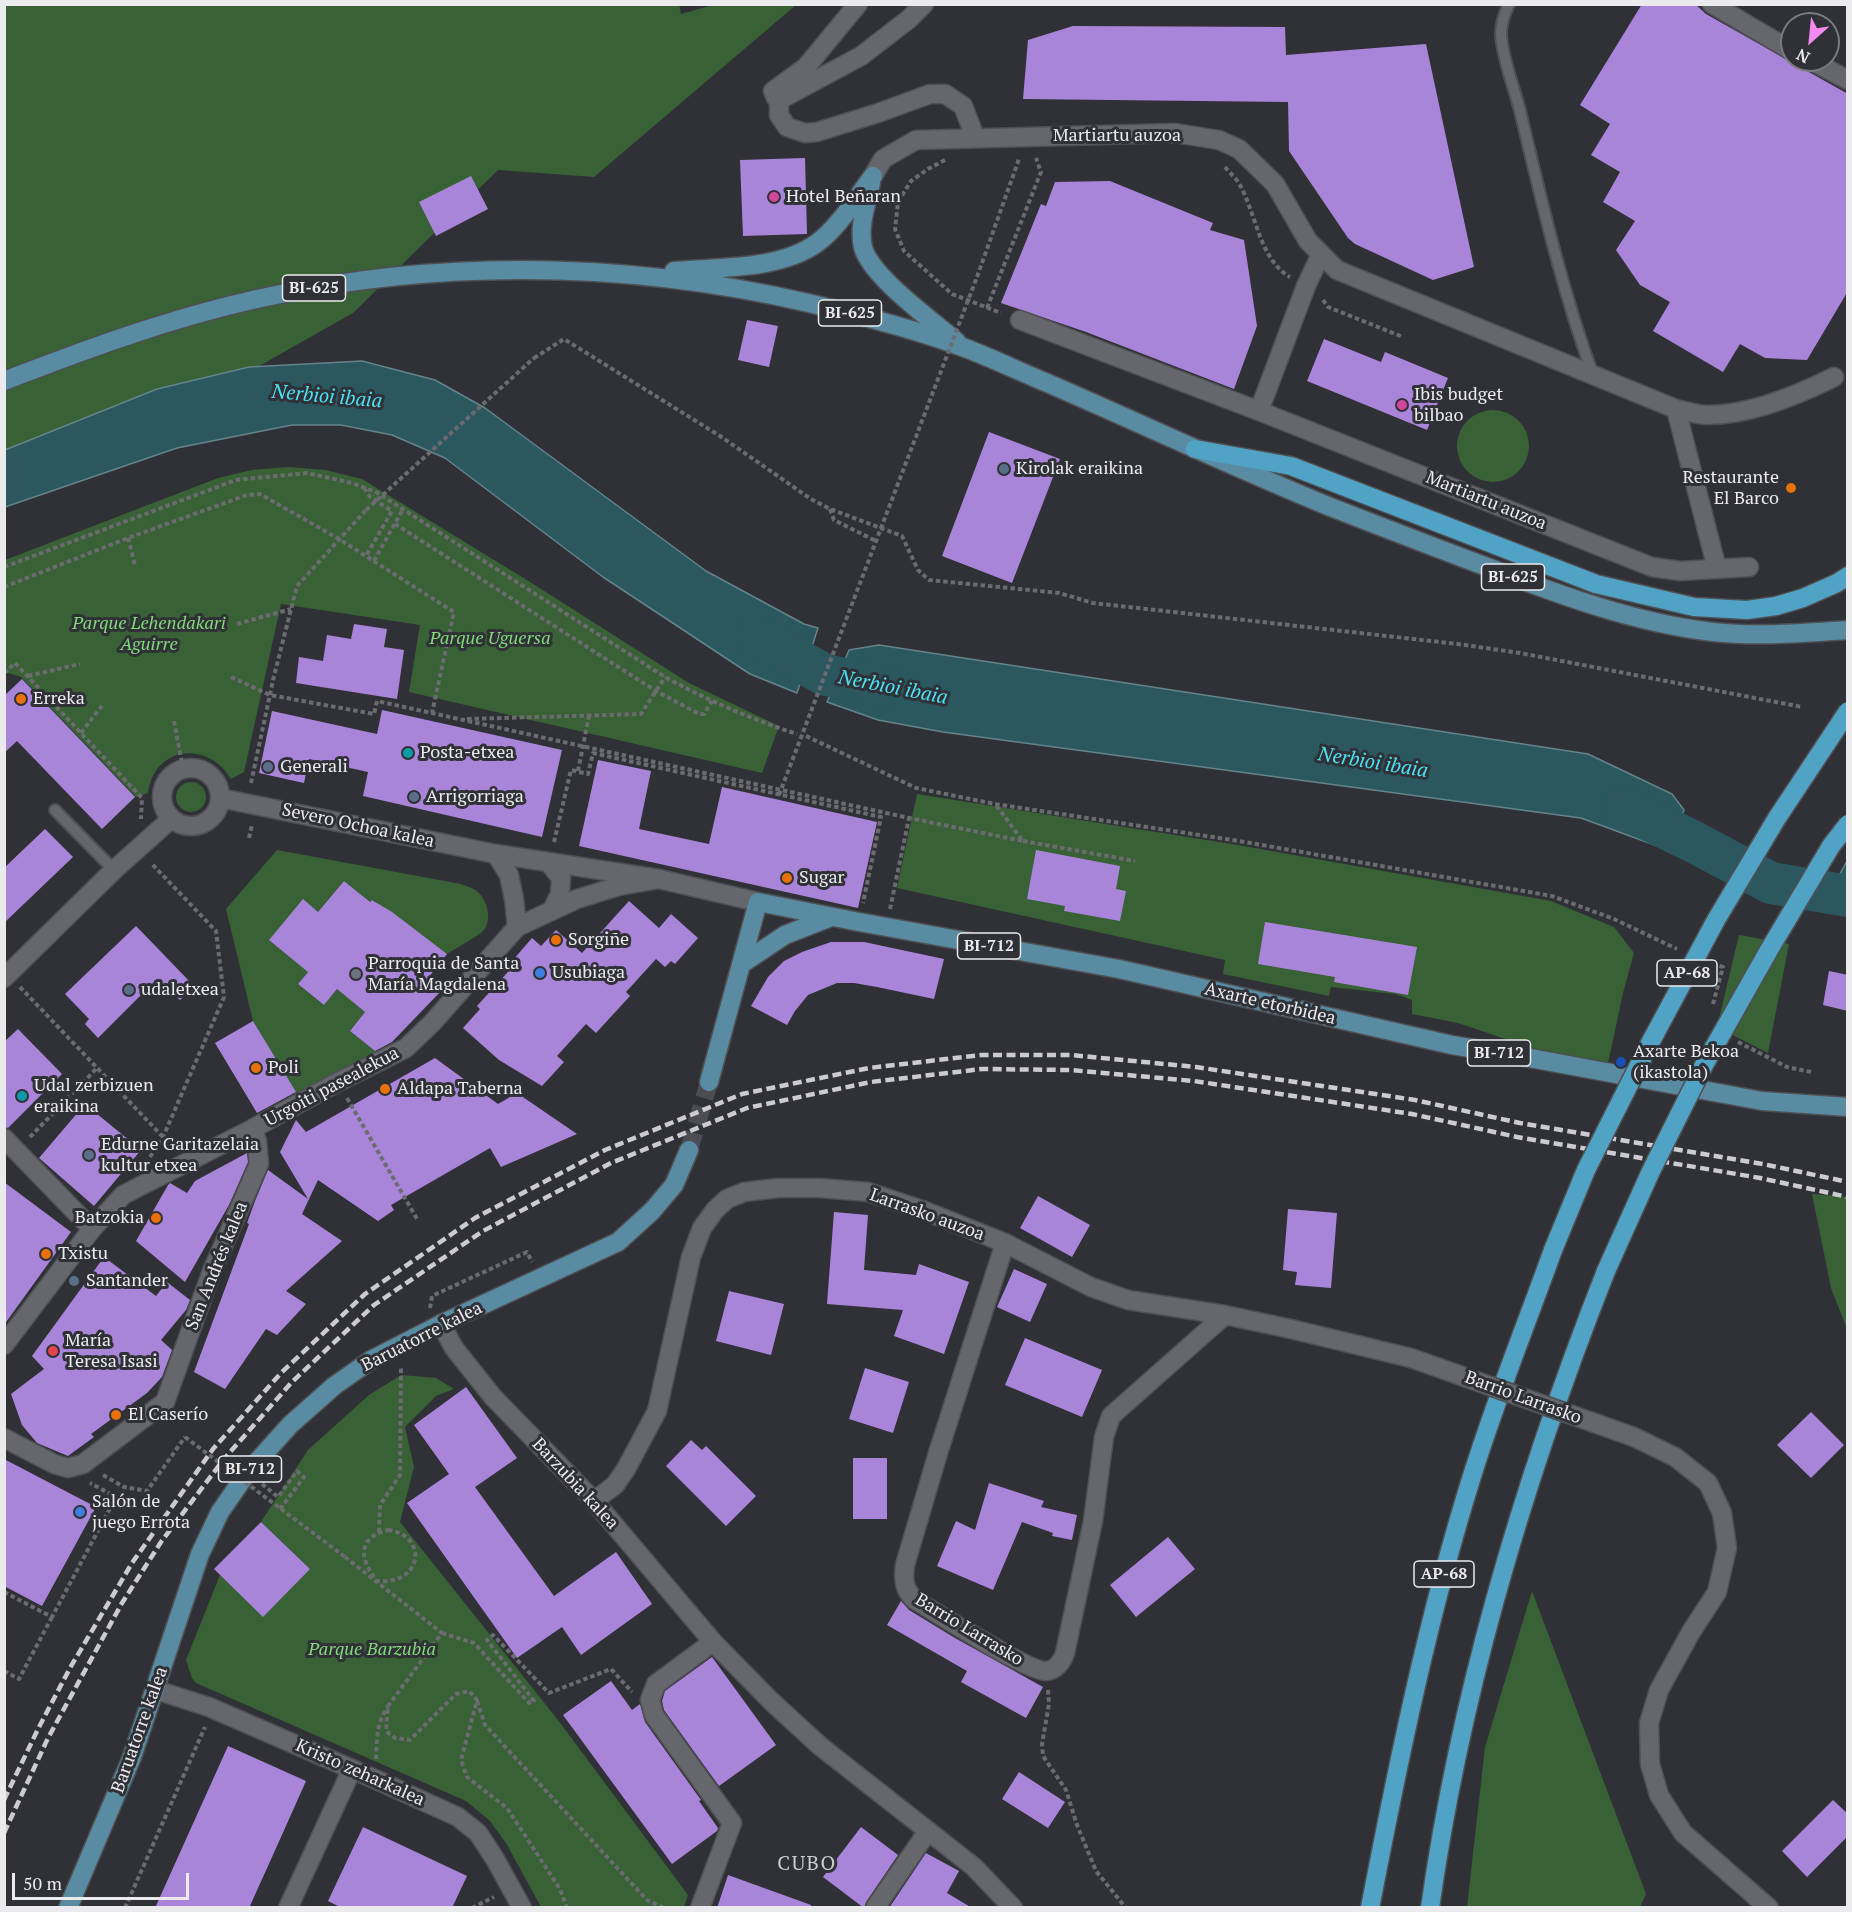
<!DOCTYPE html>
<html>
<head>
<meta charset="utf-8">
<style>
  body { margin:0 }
  #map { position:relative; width:1852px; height:1912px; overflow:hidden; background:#303136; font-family:"PT Serif",serif }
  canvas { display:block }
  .frame { position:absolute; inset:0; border:6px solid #ebebee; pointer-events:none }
  .north { position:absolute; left:1780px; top:12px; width:60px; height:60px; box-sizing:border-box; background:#303136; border:2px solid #7b7b80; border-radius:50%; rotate:207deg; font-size:16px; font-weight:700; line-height:24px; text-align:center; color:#ebebee }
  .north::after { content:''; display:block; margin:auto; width:21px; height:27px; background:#f38af2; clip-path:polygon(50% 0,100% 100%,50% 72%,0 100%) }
  .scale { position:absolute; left:12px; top:1873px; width:177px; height:27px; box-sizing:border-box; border:3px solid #ebebee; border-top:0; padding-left:8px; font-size:18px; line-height:21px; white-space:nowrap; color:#ebebee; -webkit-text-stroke:4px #303136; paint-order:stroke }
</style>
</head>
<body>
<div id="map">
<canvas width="1852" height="1912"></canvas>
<div class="frame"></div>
<div class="north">N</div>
<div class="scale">50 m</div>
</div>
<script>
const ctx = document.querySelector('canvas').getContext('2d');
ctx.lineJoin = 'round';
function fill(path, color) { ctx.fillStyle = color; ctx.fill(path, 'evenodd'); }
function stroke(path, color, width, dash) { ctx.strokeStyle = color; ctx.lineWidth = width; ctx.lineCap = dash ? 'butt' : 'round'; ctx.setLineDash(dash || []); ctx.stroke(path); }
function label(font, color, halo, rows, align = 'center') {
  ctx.font = font + ' "PT Serif",serif'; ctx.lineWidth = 6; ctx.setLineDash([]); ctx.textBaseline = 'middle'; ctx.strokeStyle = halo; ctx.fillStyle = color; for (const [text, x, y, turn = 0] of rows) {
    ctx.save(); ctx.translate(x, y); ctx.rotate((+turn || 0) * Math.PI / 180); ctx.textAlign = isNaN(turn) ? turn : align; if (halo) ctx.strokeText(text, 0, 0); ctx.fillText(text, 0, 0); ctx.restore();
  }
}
fill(new Path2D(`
  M679,4L681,14L713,5H796L594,177L498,170L353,313L91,461L5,498L4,5Z
  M1457 446a36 36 0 1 1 72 0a36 36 0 1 1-72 0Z
  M289,467L325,470L362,479L530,582L689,683L779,726L762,773L409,692L420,625L281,604L244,772L231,779C208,740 154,746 148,793L136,797L21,677L5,672V560L218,478L252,470Z
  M176 797a15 15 0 1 1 30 0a15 15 0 1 1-30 0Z
  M917,794L1238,845L1551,901L1614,927L1634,953L1623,993L1607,1068L1529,1047L1458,1023L1412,1014V1000L1395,994L1331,987L1329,996L1223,974L1225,960L897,888Z
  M277,850L461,884C465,886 470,887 474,889C486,896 494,919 483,931C477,937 456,948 447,954L373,900L370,902L344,881L318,912L303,900L270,940L285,953L288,949L311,968L298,984L324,1005L337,989L365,1012L350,1031L380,1055L296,1093L253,1021L226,909Z
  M1739,935L1789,944L1768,1053L1717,1027Z
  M1812,1194L1847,1197V1329L1831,1288Z
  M401,1375L436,1378L454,1389L436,1396L405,1427L414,1467L400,1522L558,1720L688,1895L684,1907H541L506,1843L490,1821L466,1801L196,1683L192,1678L186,1660L220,1575L309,1568L261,1522L308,1450L369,1395Z
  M1532,1591L1646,1894L1640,1907H1467L1485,1747Z`), '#386135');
const water = new Path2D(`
  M362,361L435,380L485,408L706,571L804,624L818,628L797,693L750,674L603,577L445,458L392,435L341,425H292L177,448L5,507V450L157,389L249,367Z
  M879,645L1588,754L1672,794L1684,810L1668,850L1581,818L943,732L878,720L827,702L849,650Z
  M1847,861V912L1822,906Z`);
fill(water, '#2a585e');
stroke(water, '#648489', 1.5);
stroke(new Path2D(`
  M756,636L825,675L892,688
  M1622,807L1692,841L1771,883L1848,896`), '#2a585e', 42);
fill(new Path2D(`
  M1642,4H1695L1706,14L1848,94V291L1807,360L1765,358L1740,344L1723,372L1653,331L1670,302L1640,285L1616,250L1635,221L1603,202L1620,172L1591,155L1610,124L1580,105Z
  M1073,26L1285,27L1286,55L1426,44L1474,267L1433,280L1355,244L1348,238L1289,151L1288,102L1023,99L1028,40Z
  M805,158L807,234L743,236L740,160Z
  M471,176L488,209L436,236L419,202Z
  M1110,181L1213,223L1210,230L1244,240L1257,326L1234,389L1086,332L1001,303L1041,204L1046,206L1055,182Z
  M747,320L778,326L769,367L738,360Z
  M1324,339L1381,362L1385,352L1448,378L1427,430L1307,381Z
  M989,432L1060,459L1012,583L942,556Z
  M354,624L387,629L384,647L404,650L397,699L296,683L299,657L323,661L327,635L351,639Z
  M22,679L135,797L102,829L17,741L4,753V696Z
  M382,710L562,750L542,837L363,796L368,772L309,759L304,783L259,773L272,711L377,734Z
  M598,760L651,771L639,829L709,844L722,787L877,822L858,908L579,846Z
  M45,829L73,857L4,923V868Z
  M1036,850L1120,866L1116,889L1126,891L1120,921L1064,911L1065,906L1027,899Z
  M344,881L370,902L372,900L392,912L447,954L428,978L442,990L392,1042L375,1051L350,1031L365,1012L337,989L324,1005L298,984L308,972L269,940L303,899L318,912Z
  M629,901L659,928L671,914L698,938L675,964L671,961L665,967L656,959L626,992L630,996L596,1033L586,1024L557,1056L564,1062L542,1086L499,1060L463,1028L480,1009L477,1006L516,963L513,960L532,938L541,946L556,930L582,953Z
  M1265,922L1417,947L1408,995L1334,982L1335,977L1258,964Z
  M136,926L194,986L180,1000L157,979L98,1038L85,1024L89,1019L65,994Z
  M831,942H864L944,959L934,999L877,987L854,983H837L808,995L795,1011L787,1025L751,1006L768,977L784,961L802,952Z
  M1829,971L1848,975V1011L1823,1005Z
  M253,1021L296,1092L257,1113L215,1043Z
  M18,1029L62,1074L8,1128L4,1127V1042Z
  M435,1058L498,1104L517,1093L577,1134L501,1167L490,1148L391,1205L394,1210L378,1221L318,1180L302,1214L342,1241L286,1291L306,1304L277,1335L266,1329L225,1389L194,1372L249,1224L247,1223L255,1201L268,1170L308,1199L280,1152L296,1120L306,1132Z
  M85,1104L141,1150L94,1206L39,1158Z
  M247,1153L248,1162L229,1205L185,1282L136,1241L168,1185L170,1183L187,1193L195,1181Z
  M4,1182L71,1232L4,1325Z
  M1038,1196L1090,1225L1072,1257L1020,1228Z
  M1288,1209L1337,1213L1331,1288L1295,1285L1297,1272L1283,1270Z
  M834,1212L868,1215L864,1270L916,1275L919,1264L969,1282L944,1354L894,1336L903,1310L827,1304Z
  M104,1257L156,1296L167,1282L190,1300L186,1310L161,1340L172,1350L162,1377L147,1393L91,1434L94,1437L68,1456L37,1443L22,1425L11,1394L44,1369L32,1356Z
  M1014,1269L1047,1284L1030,1322L997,1307Z
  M729,1291L784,1304L771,1355L716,1341Z
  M1025,1338L1102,1370L1082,1417L1005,1385Z
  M865,1368L909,1382L893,1433L849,1419Z
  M466,1387L517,1458L475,1487L554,1596L616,1552L652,1604L581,1655L562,1627L517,1658L407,1503L449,1474L414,1425Z
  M1811,1412L1844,1445L1811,1478L1777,1445Z
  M691,1440L702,1450L706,1446L756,1496L726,1526L666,1466Z
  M853,1458H887V1519H853Z
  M4,1459L96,1507L42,1606L4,1586Z
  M989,1483L1044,1501L1041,1507L1077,1515L1072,1540L1052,1536L1053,1533L1022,1522L993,1590L937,1566L956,1521L975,1530Z
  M261,1522L310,1569L263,1617L214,1569Z
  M1168,1537L1195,1569L1136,1617L1110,1585Z
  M901,1601L909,1610L955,1638L1043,1687L1026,1718L961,1682L967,1671L887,1625Z
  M712,1657L776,1745L719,1786L664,1710L662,1701L665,1691Z
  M611,1681L632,1710L640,1704L645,1722L701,1800L699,1801L718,1828L717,1831L672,1864L563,1715Z
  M228,1746L306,1781L277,1846L249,1908H155Z
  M1019,1772L1065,1802L1048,1828L1002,1799Z
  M1833,1800L1848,1814V1836L1807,1877L1782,1851Z
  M363,1827L467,1876L452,1908H342L328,1901Z
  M861,1827L898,1855L866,1902L864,1908L823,1877Z
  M926,1853L959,1871L947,1893L972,1908H889Z
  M728,1875L811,1905V1908H717Z`), '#a985da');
stroke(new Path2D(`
  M689,1150L709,1082`), '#4c4d52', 18, [18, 9]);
const lane = new Path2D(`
  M1509,4C1504,14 1501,25 1501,35C1503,62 1515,89 1521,115C1542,203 1562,290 1593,375
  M55,810L114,870`);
const street = new Path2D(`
  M924,4L909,19L861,56L783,98L779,103V115L787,127L805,133L817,132L878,113L930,94H945L963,106L975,137
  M1712,4L1792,51
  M1810,60L1848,80
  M776,98L773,91L806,67L858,4
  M873,176L883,159L916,140L1175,133L1219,140L1239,149L1275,184L1308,241L1337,270L1676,409C1686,411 1698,415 1708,415C1749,415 1798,395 1834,377
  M1020,320L1259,411L1652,567L1680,571L1749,567
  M1676,409L1717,569
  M1259,411L1306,286L1321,254
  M162 797a29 29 0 1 1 58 0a29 29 0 1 1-58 0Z
  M220,798L496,854L659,879L758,902
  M496,854L509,875L514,899L517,927
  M549,863L561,878L560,894L552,910
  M4,978L114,870L171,819
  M4,1138L92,1229
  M1005,1243L938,1453L905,1565C903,1580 904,1590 915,1600C936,1612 1028,1672 1046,1671C1056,1670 1062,1662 1065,1653L1093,1521L1104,1437L1111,1416L1225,1315
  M441,1324L454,1348L493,1397L594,1501L713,1642L771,1701L820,1746L974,1867L1013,1908
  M4,1345L92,1229L123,1195L252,1129L338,1082L406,1048L433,1022L517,927L577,899L619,886L659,879
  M1634,1437L1675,1457L1708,1483L1722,1513L1727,1548L1717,1592L1691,1632L1659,1690L1649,1723L1650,1764L1659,1795L1683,1833L1769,1908
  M4,1438L54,1464L68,1468L83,1464L165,1402L212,1271L259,1164L257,1141L252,1129
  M594,1501L615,1485L626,1469L657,1411L691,1257L702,1228L715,1210L727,1199L744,1192L778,1188H820L868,1192L925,1211L1005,1243L1091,1287L1128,1300L1225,1315L1291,1329L1411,1358
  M288,1908L352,1769
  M700,1908L732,1823L654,1715L650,1700L656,1684L713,1642
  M875,1908L928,1831`);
const secondary = new Path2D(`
  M156,1690L209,1707L377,1780L458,1817L478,1833L495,1859L522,1908`);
const primary = new Path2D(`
  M871,183C867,203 858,226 863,247C870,276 933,321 957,342
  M674,271C718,267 780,270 817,243C838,228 857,197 873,176
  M4,381C92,347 179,315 271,296C460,256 658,263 845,312C885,322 926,333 965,348C992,358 1018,371 1045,382C1140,423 1233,467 1328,506C1382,527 1436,548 1490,568C1562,596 1636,623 1713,632C1758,637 1802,633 1848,630
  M743,963L785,935L831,917
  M709,1082L758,902L859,922L1119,969L1452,1045L1530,1058L1762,1101L1848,1107
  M68,1908L132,1757L200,1554L220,1512L247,1473L290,1425L334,1386L371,1360L441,1324L618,1242L652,1211L674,1185L689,1150`);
const highway = new Path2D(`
  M1195,449L1291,466L1596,584L1694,607L1747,610L1776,606L1803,598L1837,583L1848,576
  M1370,1908C1398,1763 1428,1616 1472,1476C1496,1399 1526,1325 1553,1250
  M1430,1908C1461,1688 1525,1476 1606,1271`);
stroke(lane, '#4f5054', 14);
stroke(street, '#4f5054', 21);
stroke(secondary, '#4f5054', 21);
stroke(primary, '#4f5054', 21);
stroke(highway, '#4f5054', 21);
stroke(new Path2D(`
  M945,160L928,169L911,181L898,202L895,229L904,251L952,294L1001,313
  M1225,167C1230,173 1237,179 1240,185C1256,214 1260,260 1290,277
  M977,277L1019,159
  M1323,300L1328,307L1403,337
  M987,308L1041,172L1036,158
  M534,358L564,339L720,436L811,499L830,509L902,536L918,570L929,580L1059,593L1093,603L1458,644L1520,653L1802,707
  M364,488L370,497L392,511L366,556
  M830,509L834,520L876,541
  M395,524L656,691L699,714H704L712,701
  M128,538L135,565
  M374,561L403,509
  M4,567L236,480L307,473L352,483L376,492L665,677C707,700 751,719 797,734
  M4,587L128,538L247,495L260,494L339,539L454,612L432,713
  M237,624L291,609
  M4,673L15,663L142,798L141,819
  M28,676L80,664
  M231,677L270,695L374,714L377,701L909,818L1023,841L995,804
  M467,719L641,714L665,677
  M174,721L183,769
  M81,733L104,703
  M806,736L916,788L995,804L1239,841L1552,896L1614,919L1677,949
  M578,771L589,716
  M251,783L274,676L297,586L366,510
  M249,838L252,825
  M1023,841L1135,861
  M554,842L571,770L588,774L593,753L881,817L863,903
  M890,909L909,818
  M20,987L163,1137
  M1713,1004L1723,967L1714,964
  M1738,1042L1787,1067L1811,1072
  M347,1098L417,1219
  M30,1137L97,1068
  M150,1157L163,1137L224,997L216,931L151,863
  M430,1308L432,1296L527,1252L532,1262
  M103,1475L124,1487L147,1491L185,1437
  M262,1484L278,1497L297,1471L304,1477L280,1509
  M388,1530C428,1535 424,1585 377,1581C360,1560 356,1538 388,1530Z
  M379,1532L380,1505L400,1475L401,1368
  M345,1557L442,1633L388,1706L386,1731L395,1738L410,1740L456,1694L469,1691L477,1700L461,1760L467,1777L507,1808L560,1889L567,1908
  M4,1592L52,1617L116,1497L90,1483
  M442,1633L474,1643L529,1703L534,1701L487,1640L493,1635L549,1693L611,1669L632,1692
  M4,1671L19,1679L52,1617
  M1048,1690L1049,1704L1042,1744L1043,1756L1066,1790L1077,1825L1096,1871L1126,1908
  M477,1701L485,1725L647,1900L664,1908
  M376,1759C377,1741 376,1722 388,1707
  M125,1908L205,1727
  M472,1908L494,1897`), '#6b6c70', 4, [4.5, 3]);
stroke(lane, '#66676c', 10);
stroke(street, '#66676c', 18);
stroke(secondary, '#66676c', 18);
stroke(primary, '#598ba2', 18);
stroke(highway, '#51a3c6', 18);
stroke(new Path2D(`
  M4,1800L38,1729L70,1668L132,1563L213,1449L281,1373L365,1294L475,1218L605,1150L742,1094L869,1068L981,1055H1071L1196,1067L1415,1100L1520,1123L1763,1164L1848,1182
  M4,1833L48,1738L122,1603L161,1542L224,1459L292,1382L374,1305L483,1231L611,1163L747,1108L871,1082L982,1069L1070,1070L1194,1081L1412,1114L1517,1137L1760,1178L1848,1197`), '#ccccd0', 4.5, [9, 4.5]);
const streetBridge = new Path2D(`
  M1411,1358L1634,1437`);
const highwayBridge = new Path2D(`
  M1553,1250L1586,1170L1649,1045L1716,920L1777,818L1848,711
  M1606,1271L1651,1171L1704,1065L1769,950L1831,846L1848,824`);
stroke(streetBridge, '#4f5054', 21, []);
stroke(highwayBridge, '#4f5054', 21, []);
stroke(new Path2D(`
  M366,510L534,358
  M779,795L977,277
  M185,1437L345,1557`), '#6b6c70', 4, [4.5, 3]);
stroke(streetBridge, '#66676c', 18);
stroke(highwayBridge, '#51a3c6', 18);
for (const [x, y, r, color] of [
  [774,197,6,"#d1479c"],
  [1402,405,6,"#d1479c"],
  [1004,469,6,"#5c6f8a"],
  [1791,488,6,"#e8710a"],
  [21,699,6,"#e8710a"],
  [408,753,6,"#0f9aa8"],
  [268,767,6,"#5c6f8a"],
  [414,797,6,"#5c6f8a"],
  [787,878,6,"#e8710a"],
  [556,940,6,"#e8710a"],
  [540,973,6,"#3f7fe0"],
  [356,974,6,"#6b7280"],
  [129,990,6,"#5c6f8a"],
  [1621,1062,6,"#1a4fb4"],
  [256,1068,6,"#e8710a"],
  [385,1089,6,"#e8710a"],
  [22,1096,6,"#0f9aa8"],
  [89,1155,6,"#5c6f8a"],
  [156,1218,6,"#e8710a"],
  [46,1254,6,"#e8710a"],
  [74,1281,6,"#5c6f8a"],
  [53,1351,6,"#e0444e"],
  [116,1415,6,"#e8710a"],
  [80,1512,6,"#3f7fe0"]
]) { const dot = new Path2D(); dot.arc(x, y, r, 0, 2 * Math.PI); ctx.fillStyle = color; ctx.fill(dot); stroke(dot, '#303136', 2); }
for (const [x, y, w] of [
  [314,288,63],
  [850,313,63],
  [1513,577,63],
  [989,946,63],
  [1687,973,60],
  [1499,1053,63],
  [250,1469,63],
  [1444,1574,60]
]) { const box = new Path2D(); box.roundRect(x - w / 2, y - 13, w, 26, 4.5); ctx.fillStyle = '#303136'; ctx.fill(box); stroke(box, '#ebebee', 1.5); }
label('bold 16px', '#ebebee', null, [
  ["BI-625",314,288],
  ["BI-625",850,313],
  ["BI-625",1513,577],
  ["BI-712",989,946],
  ["AP-68",1687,973],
  ["BI-712",1499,1053],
  ["BI-712",250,1469],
  ["AP-68",1444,1574]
]);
label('18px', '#ebebee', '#303136', [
  ["Martiartu auzoa",1117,136],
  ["Martiartu auzoa",1486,501,22],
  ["Severo Ochoa kalea",358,826,12],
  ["Axarte etorbidea",1270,1004,13],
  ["Urgoiti pasealekua",332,1087,-28],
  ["Larrasko auzoa",927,1215,20],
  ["San Andrés kalea",217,1266,-68],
  ["Baruatorre kalea",422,1337,-27],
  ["Barrio Larrasko",1523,1398,20],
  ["Barzubia kalea",575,1484,47],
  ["Barrio Larrasko",969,1630,31],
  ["Baruatorre kalea",140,1730,-70],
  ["Kristo zeharkalea",360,1773,24]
]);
label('18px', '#ebebee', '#303136', [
  ["Hotel Beñaran",786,197],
  ["Ibis budget",1414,395],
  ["bilbao",1414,416],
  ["Kirolak eraikina",1016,469],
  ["Restaurante",1779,478,"right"],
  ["El Barco",1779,499,"right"],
  ["Erreka",33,699],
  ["Posta-etxea",420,753],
  ["Generali",280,767],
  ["Arrigorriaga",426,797],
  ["Sugar",799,878],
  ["Sorgiñe",568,940],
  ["Parroquia de Santa",368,964],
  ["María Magdalena",368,985],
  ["Usubiaga",552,973],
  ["udaletxea",141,990],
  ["Axarte Bekoa",1633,1052],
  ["(ikastola)",1633,1073],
  ["Poli",268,1068],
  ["Udal zerbizuen",34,1086],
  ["eraikina",34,1107],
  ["Aldapa Taberna",397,1089],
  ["Edurne Garitazelaia",101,1145],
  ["kultur etxea",101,1166],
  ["Batzokia",144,1218,"right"],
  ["Txistu",58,1254],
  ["Santander",86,1281],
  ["María",65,1341],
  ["Teresa Isasi",65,1362],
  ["El Caserío",128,1415],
  ["Salón de",92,1502],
  ["juego Errota",92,1523]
], 'left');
label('italic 18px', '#80da7a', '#303136', [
  ["Parque Lehendakari",149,624],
  ["Aguirre",149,645],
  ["Parque Uguersa",490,639],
  ["Parque Barzubia",372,1650]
]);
label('italic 20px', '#49e1f3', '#303136', [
  ["Nerbioi ibaia",327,397,5],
  ["Nerbioi ibaia",893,688,11],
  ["Nerbioi ibaia",1373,763,9]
]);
ctx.letterSpacing = '1.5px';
label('20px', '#cbcdd3', '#303136', [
  ["CUBO",807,1864]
]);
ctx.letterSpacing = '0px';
</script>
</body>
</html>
